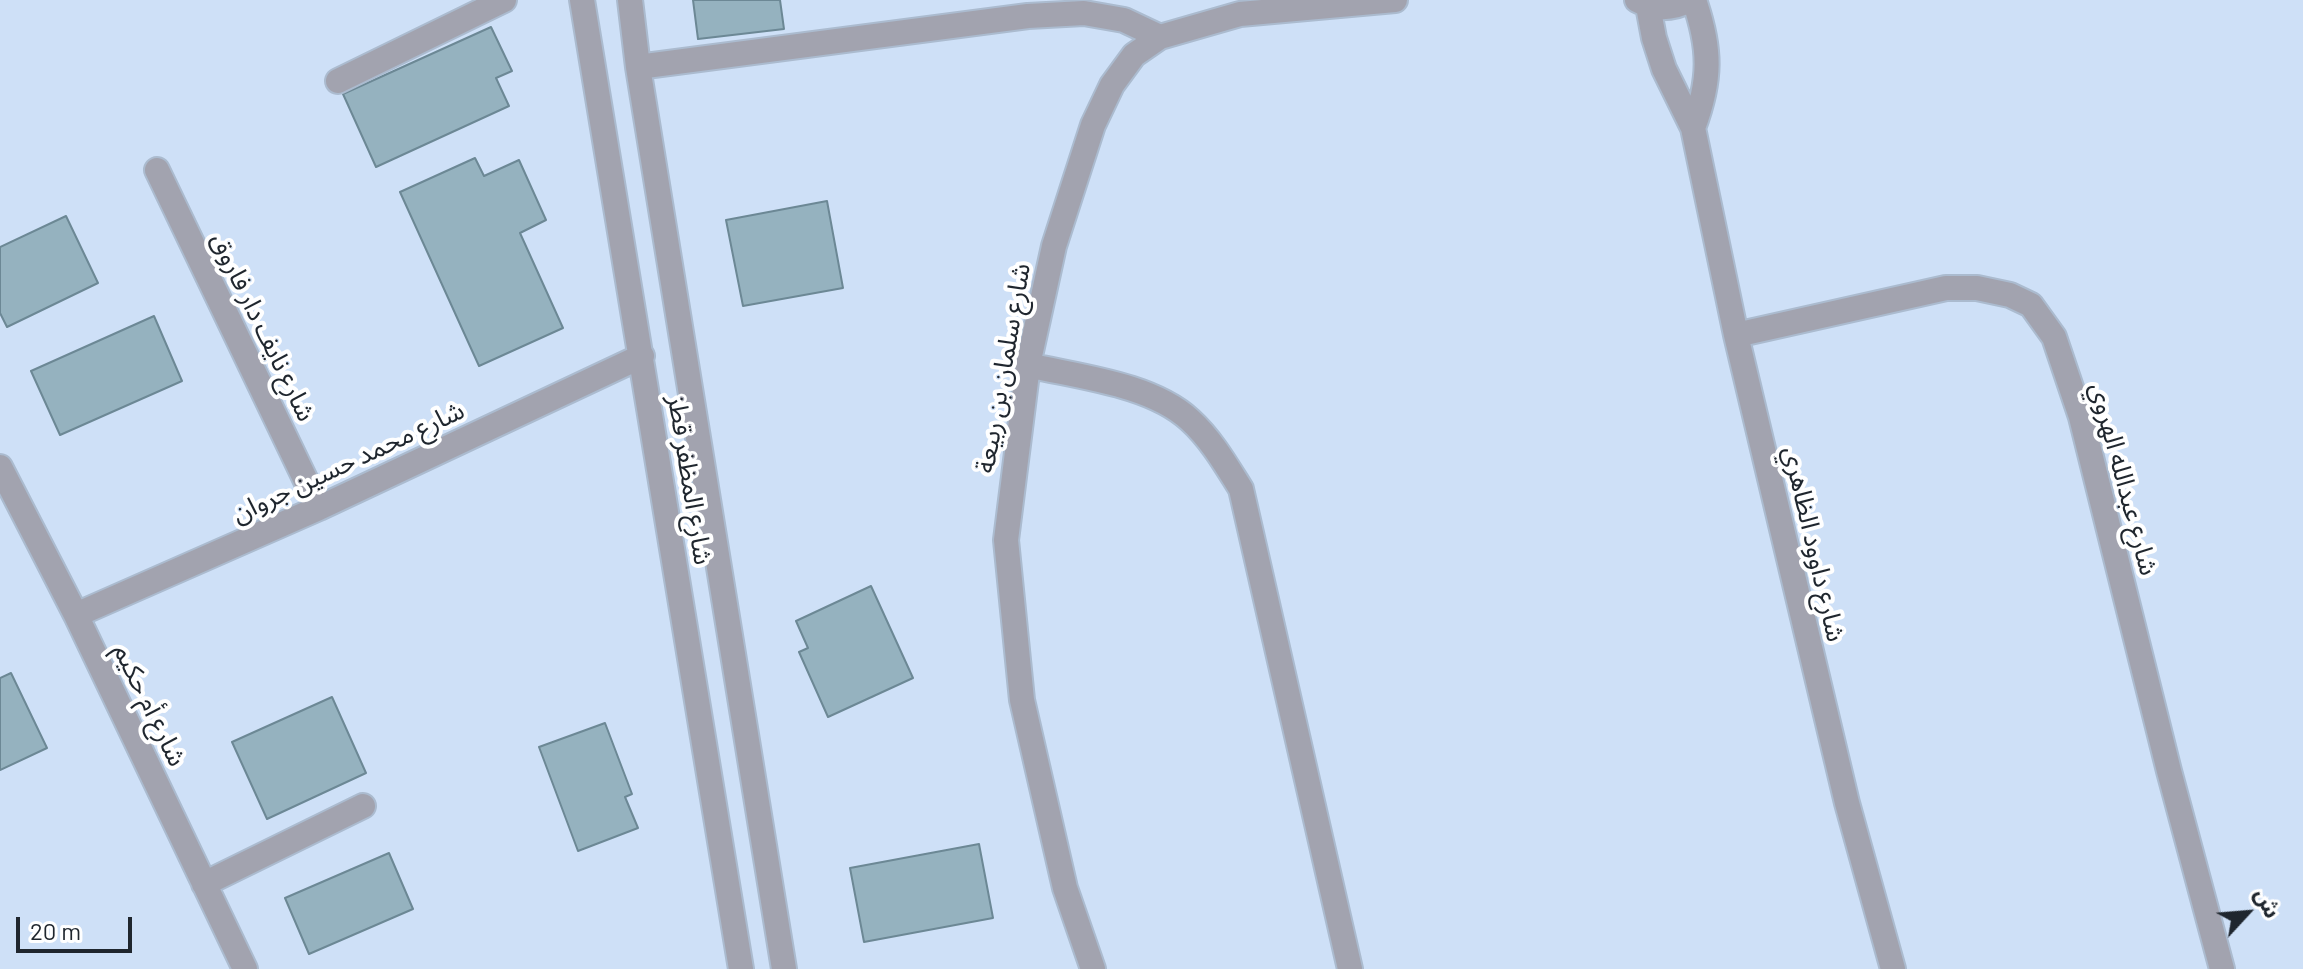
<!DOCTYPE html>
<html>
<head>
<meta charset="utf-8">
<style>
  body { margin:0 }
  #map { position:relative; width:2303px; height:969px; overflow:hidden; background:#cee0f7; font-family:Barlow,"Noto Sans Arabic",sans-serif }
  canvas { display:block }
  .north { position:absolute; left:2207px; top:873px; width:80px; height:80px; -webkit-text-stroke:6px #fff; paint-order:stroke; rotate:64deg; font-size:22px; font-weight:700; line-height:32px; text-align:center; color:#1f262e }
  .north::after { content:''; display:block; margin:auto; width:28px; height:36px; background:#1f262e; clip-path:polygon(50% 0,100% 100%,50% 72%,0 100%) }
  .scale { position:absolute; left:16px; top:917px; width:116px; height:36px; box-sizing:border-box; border:4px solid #1f262e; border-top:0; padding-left:10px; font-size:24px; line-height:28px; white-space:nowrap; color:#1f262e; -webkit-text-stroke:6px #fff; paint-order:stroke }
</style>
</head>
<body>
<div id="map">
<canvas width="2303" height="969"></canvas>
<div class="north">ش</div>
<div class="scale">20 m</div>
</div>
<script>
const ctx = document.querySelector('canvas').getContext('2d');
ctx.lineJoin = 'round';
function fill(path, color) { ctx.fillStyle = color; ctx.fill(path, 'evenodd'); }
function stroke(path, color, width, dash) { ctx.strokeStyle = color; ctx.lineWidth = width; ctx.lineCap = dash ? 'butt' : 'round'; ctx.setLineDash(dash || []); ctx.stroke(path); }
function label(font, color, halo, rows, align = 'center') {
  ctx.font = font + ' Barlow,"Noto Sans Arabic",sans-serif'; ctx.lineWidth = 8; ctx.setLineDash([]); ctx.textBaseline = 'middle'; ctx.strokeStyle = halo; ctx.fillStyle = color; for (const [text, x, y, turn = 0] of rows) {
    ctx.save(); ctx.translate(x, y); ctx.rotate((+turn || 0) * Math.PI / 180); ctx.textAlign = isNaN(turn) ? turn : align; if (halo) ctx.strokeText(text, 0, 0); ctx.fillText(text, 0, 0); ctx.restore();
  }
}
const building = new Path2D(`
  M693,0H780L784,29L698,39Z
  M491,27L512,71L496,78L509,106L376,167L343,94Z
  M475,158L484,176L519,160L546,220L520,233L563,328L479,366L400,192Z
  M827,201L843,288L743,306L726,220Z
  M66,216L98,283L7,327L0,313V247Z
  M154,316L182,381L60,435L31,371Z
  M871,586L913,678L828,717L799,652L808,648L796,621Z
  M11,673L47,748L0,770V678Z
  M332,697L366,773L267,819L232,742Z
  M605,723L632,794L625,797L638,828L578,851L539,747Z
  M979,844L993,918L864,942L850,868Z
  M389,853L413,909L309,954L285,898Z`);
fill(building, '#95b2bf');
stroke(building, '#6c8895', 2);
const minor = new Path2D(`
  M582,0L741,969
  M630,0L638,67L784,969
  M1637,0C1655,10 1671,10 1690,0
  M1648,6L1654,38L1664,69L1693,128L1736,335L1847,803L1893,969
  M638,67L1028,16L1084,13L1124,20L1160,37
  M338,81L504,0
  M1693,128C1711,80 1711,49 1694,0
  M157,170L319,508
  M1736,335L1946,288H1977L2010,295L2031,305L2054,337L2081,417L2169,771L2222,969
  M1028,365C1079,377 1151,384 1190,420C1211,439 1226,465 1241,489L1350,969
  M0,467L76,615L245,969
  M76,615L319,508L642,356
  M204,884L363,806
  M1093,969L1065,888L1022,700L1006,540L1028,365L1054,246L1093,125L1112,85L1134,55L1160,37L1240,14L1395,0`);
stroke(minor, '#abbbcf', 28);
stroke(minor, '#a2a3af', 24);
label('26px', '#1f262e', '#fff', [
  ["شارع نايف دار فاروق",263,327,64],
  ["شارع سلمان بن ربيعة",1003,368,-80],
  ["شارع محمد حسين جروان",348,462,-25],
  ["شارع عبدالله الهروي",2124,479,75],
  ["شارع المظفر قطز",690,480,81],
  ["شارع داوود الظاهري",1814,544,77],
  ["شارع أم حكيم",150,705,64]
]);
</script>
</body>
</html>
